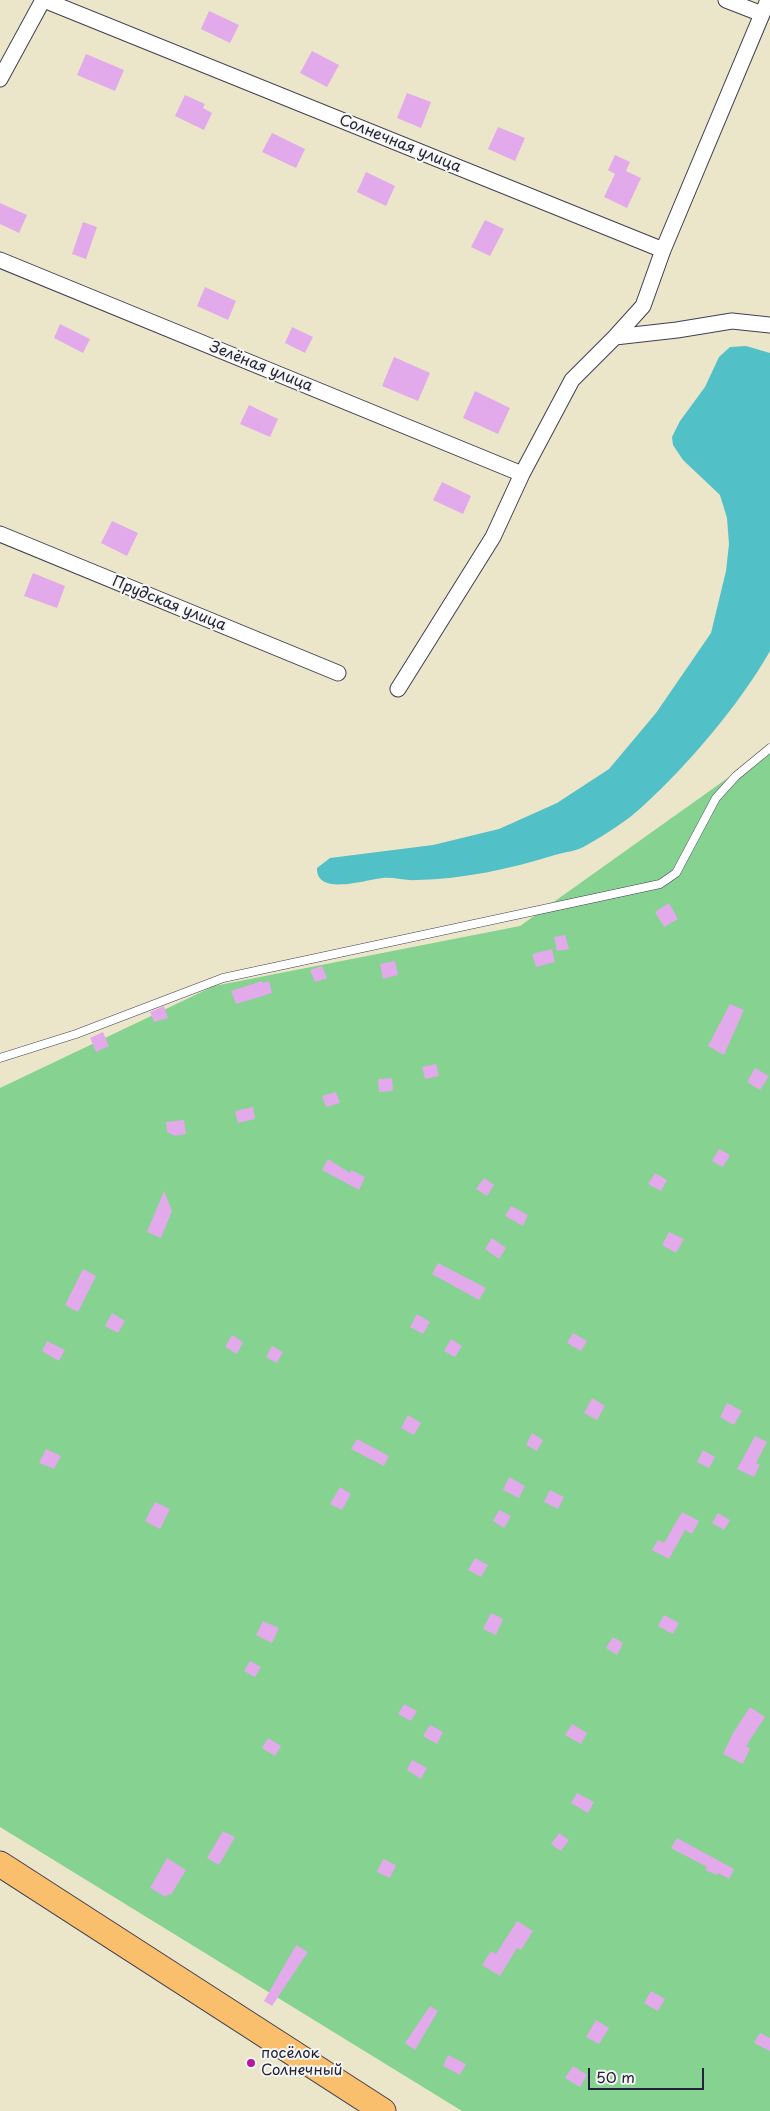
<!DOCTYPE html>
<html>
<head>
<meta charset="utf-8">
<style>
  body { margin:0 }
  #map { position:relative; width:770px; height:2111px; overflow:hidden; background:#ebe6ca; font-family:"Playpen Sans",sans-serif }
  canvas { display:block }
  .scale { position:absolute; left:588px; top:2068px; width:116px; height:22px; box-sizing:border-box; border:2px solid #22223b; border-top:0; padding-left:6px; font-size:15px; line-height:18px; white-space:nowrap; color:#22223b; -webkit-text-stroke:4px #f6f6f2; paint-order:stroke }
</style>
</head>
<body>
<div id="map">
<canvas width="770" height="2111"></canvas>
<div class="scale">50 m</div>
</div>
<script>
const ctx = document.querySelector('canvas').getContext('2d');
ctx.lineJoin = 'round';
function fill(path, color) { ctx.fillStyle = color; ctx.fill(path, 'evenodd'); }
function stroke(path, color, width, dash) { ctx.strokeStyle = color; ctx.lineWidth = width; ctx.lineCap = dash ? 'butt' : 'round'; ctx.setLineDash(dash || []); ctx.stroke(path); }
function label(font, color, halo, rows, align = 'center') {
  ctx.font = font + ' "Playpen Sans",sans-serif'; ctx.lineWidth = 4; ctx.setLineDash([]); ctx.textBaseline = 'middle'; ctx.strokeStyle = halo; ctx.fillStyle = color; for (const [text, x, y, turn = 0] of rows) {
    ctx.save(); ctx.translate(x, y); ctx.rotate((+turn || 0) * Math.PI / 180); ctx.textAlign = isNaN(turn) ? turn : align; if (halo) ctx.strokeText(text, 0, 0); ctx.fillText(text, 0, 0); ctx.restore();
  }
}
fill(new Path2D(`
  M767,750L770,751V2111H462L0,1827V1088L214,986L520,926Z`), '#85d291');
fill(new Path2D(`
  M746,346L770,353V651C740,704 688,765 643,806C627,821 606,834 587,845C578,851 565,852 555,855C510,869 463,879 417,880C406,881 394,877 383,878C368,879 316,897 317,868L330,858L433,845L499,829L557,803L609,769L656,713L711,633L726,571L729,544L727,518L720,495L683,460L673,445L672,437L680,421L705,387L719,357L730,347Z`), '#52c0c7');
fill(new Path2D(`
  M209,11L239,25L230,43L201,29Z
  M312,51L339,65L327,87L300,73Z
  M86,54L124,70L115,91L77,75Z
  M407,93L431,102L421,128L397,118Z
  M185,95L205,104L203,108L212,113L204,130L175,116Z
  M498,127L525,138L515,161L488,149Z
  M272,133L305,149L296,168L262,152Z
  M615,155L630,162L626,171L641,178L627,208L604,197L615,174L608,170Z
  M366,172L395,186L386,206L357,192Z
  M0,203L27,215L19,233L0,224Z
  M485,220L504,229L490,256L471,247Z
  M83,222L97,227L86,259L72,254Z
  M205,287L236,301L228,320L197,306Z
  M60,324L90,339L83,353L54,338Z
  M292,327L313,337L305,353L285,343Z
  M394,357L430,373L418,401L382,386Z
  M475,391L510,408L498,434L463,418Z
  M249,405L278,419L270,437L240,424Z
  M442,482L471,496L463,514L433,500Z
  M112,521L138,533L127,556L101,543Z
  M33,573L65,586L57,608L24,596Z
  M669,903L678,919L664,927L655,912Z
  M565,935L569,949L557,951L554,937Z
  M552,949L555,962L536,967L532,954Z
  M395,961L398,975L383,979L380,964Z
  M322,966L327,978L315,982L310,970Z
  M262,981V983L269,981L272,993L236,1004L231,991Z
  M730,1004L744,1010L724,1055L708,1046Z
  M164,1006L168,1018L154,1022L150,1012Z
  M103,1032L109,1046L96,1052L90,1038Z
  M436,1064L439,1076L425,1079L422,1067Z
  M755,1068L769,1076L760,1090L747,1082Z
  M392,1078L393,1091L379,1092L378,1079Z
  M336,1092L340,1103L326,1107L322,1096Z
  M253,1107L255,1119L238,1123L235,1111Z
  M184,1120L186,1134L175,1136L167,1132L166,1122Z
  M719,1149L730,1155L723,1167L712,1161Z
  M328,1159L350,1173L351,1170L365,1177L359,1190L322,1170Z
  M655,1173L667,1180L661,1191L648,1184Z
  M484,1178L494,1185L487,1196L476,1189Z
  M164,1191L172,1211L161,1238L147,1232Z
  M511,1206L528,1215L523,1226L505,1216Z
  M669,1232L684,1239L676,1253L662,1245Z
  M492,1238L506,1248L499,1259L485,1249Z
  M438,1263L486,1288L479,1300L432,1274Z
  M83,1269L96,1276L78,1312L65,1305Z
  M112,1313L125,1321L118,1333L105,1326Z
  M417,1314L430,1322L423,1334L410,1327Z
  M573,1333L587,1341L581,1351L567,1343Z
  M232,1335L243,1342L237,1354L225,1347Z
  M451,1339L462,1346L455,1357L444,1351Z
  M47,1341L65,1350L59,1361L42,1351Z
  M272,1346L283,1352L277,1363L266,1357Z
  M592,1398L605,1406L597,1420L584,1413Z
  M727,1403L742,1411L734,1425L720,1417Z
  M408,1415L421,1423L414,1435L401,1428Z
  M532,1433L543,1440L537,1451L526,1445Z
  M755,1436L767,1442L756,1463L760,1465L754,1477L737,1469Z
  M357,1439L389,1456L384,1466L351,1449Z
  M46,1449L61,1456L54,1469L39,1463Z
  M703,1450L715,1457L709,1468L697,1462Z
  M509,1477L525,1486L519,1498L503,1490Z
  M340,1487L351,1494L342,1510L330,1504Z
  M550,1490L564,1497L558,1509L544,1502Z
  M155,1502L170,1509L160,1529L145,1521Z
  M499,1510L511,1516L504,1528L493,1521Z
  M682,1512L699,1521L692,1534L685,1530L669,1559L652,1550L658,1540L664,1543Z
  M718,1513L730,1520L724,1530L712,1523Z
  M475,1558L488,1565L481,1577L468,1570Z
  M491,1613L503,1619L496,1635L483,1629Z
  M664,1615L679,1623L673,1634L658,1626Z
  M263,1621L279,1628L272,1643L256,1635Z
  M613,1637L623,1643L617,1655L606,1648Z
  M250,1661L261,1667L255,1677L244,1671Z
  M404,1704L417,1711L411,1721L398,1714Z
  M750,1707L765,1717L746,1746L750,1748L743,1764L723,1754L733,1733Z
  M572,1724L587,1733L581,1744L565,1735Z
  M430,1725L443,1732L437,1744L423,1736Z
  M268,1738L281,1746L275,1756L262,1748Z
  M412,1760L427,1768L421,1779L407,1770Z
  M577,1793L594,1802L588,1813L571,1803Z
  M223,1831L235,1837L219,1865L207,1858Z
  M559,1833L569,1840L561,1851L551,1844Z
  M677,1838L734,1869L729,1879L718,1873L717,1875L705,1870L707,1867L671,1848Z
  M167,1858L186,1870L171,1895L168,1894L166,1897L150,1888Z
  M383,1859L396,1865L390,1878L377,1872Z
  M517,1921L533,1931L521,1950L517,1948L500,1976L482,1965L491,1951L496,1954Z
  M296,1945L308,1952L272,2006L264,2001Z
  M651,1991L665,1999L658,2011L644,2003Z
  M430,2006L438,2011L415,2050L405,2043Z
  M596,2020L609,2028L599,2044L586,2037Z
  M760,2033L770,2038V2051L754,2043Z
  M448,2055L466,2064L460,2075L443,2066Z
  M573,2066L587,2075L580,2087L565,2078Z`), '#e2aaea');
const service = new Path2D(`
  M0,1058L76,1034L223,978L660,884L676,873L716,798L736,776L770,748`);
const minor = new Path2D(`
  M44,0L663,250L643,306L615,337
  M726,0L762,14
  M0,79L43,0
  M663,250L768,0
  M0,260L522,474
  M0,534L338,673
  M398,689L493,537L522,474L572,380L615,337L677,330L732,321L770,325`);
const trunk = new Path2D(`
  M0,1864L383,2111`);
stroke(service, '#403f50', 9);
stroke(minor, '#403f50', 17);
stroke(trunk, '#403f50', 27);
stroke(service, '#fff', 8);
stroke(minor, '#fff', 15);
stroke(trunk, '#f9bf6d', 25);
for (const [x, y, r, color] of [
  [251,2063,5,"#b5179e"]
]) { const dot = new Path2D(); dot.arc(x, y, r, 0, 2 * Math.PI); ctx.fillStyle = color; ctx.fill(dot); stroke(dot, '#f6f6f2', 2); }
label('15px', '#22223b', '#f6f6f2', [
  ["Солнечная улица",400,144,22],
  ["Зелёная улица",261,367,22],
  ["Прудская улица",169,604,22]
]);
label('15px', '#22223b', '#f6f6f2', [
  ["посёлок",261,2054],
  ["Солнечный",261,2071]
], 'left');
</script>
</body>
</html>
